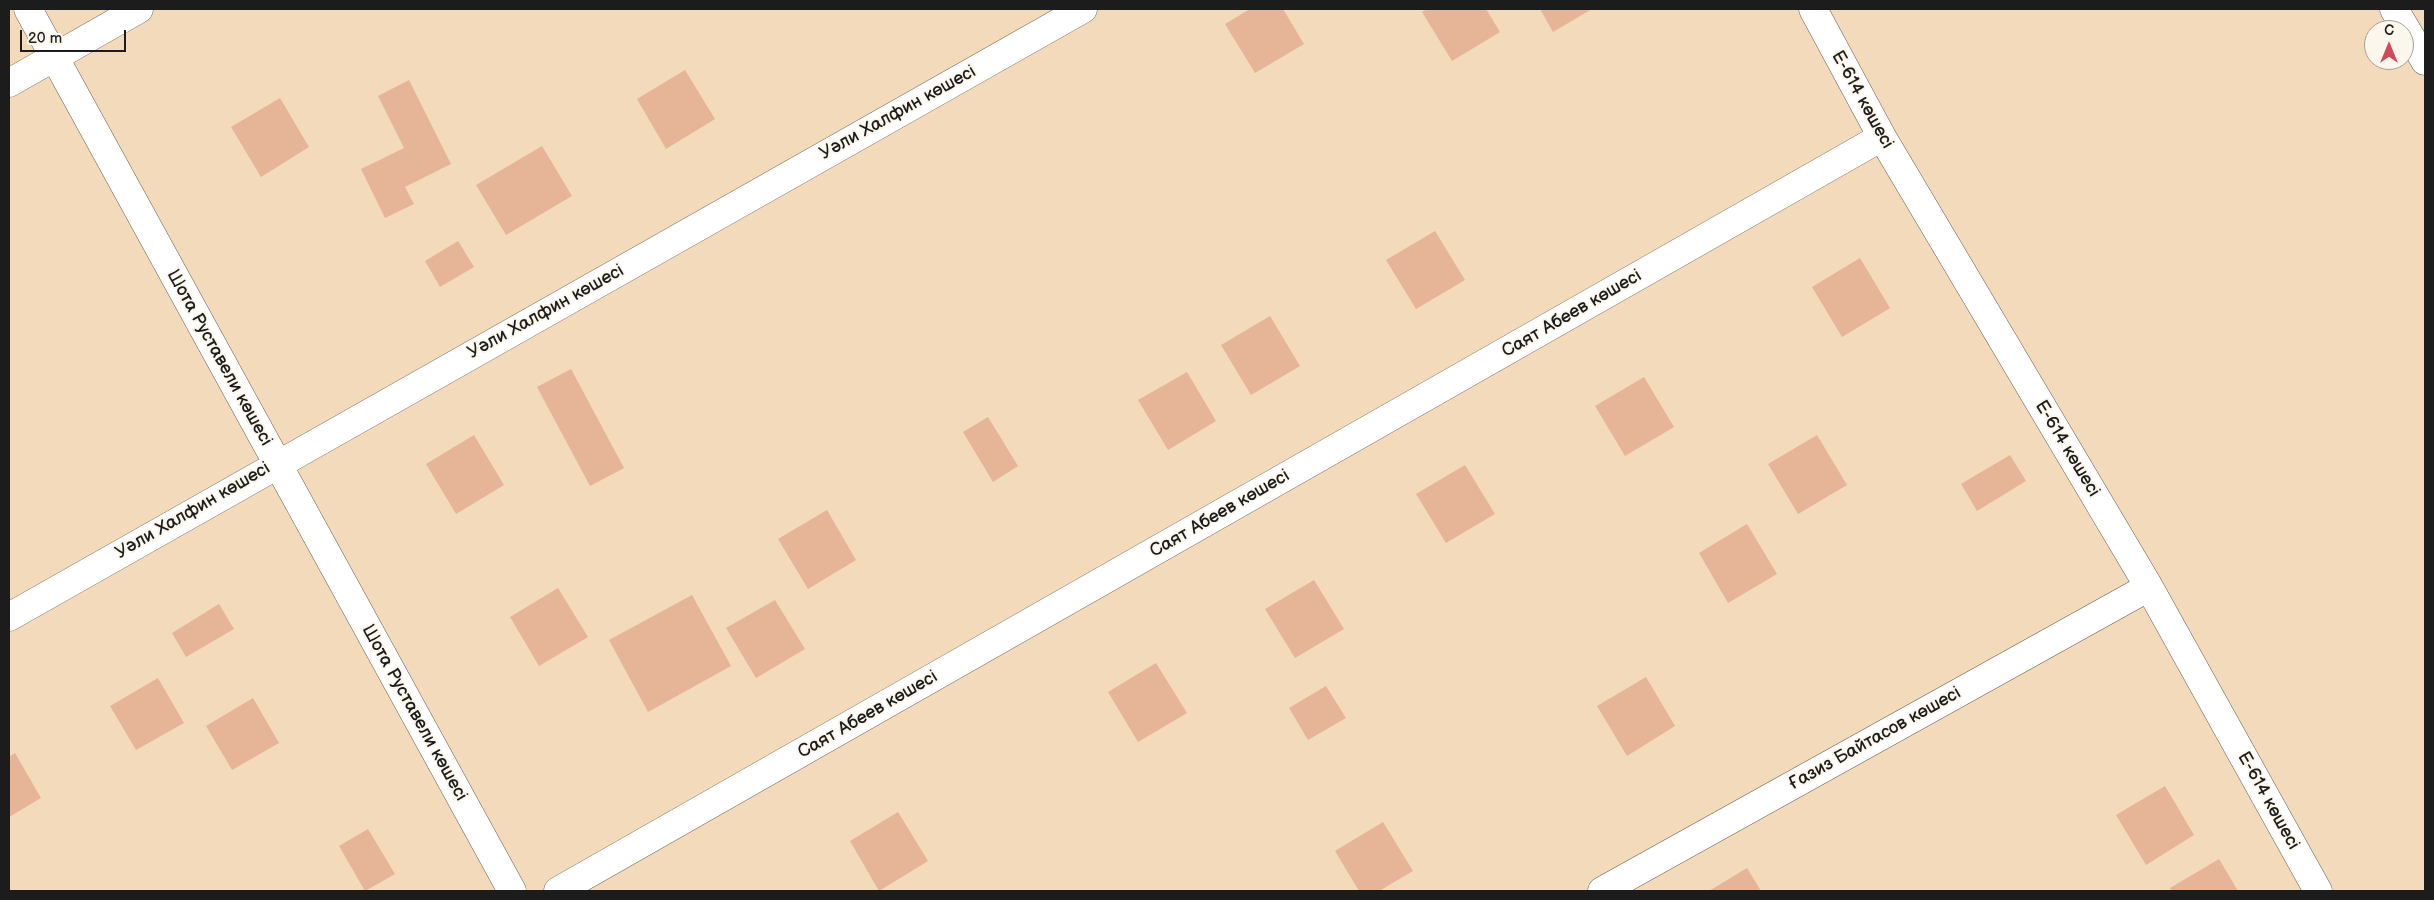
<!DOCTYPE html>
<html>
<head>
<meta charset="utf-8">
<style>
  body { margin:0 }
  #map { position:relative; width:2434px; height:900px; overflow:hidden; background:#f3daba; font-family:"Balsamiq Sans",sans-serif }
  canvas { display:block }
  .frame { position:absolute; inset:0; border:10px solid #1c1c1c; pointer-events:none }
  .north { position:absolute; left:2364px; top:20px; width:50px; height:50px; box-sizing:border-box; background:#fbf7ec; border:1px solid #a29f99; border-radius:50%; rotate:0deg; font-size:14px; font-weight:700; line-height:20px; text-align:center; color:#1c1c1c }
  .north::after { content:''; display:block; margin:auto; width:18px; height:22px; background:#d1495b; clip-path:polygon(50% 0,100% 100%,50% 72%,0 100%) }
  .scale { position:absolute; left:20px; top:30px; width:106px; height:22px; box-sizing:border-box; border:2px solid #1c1c1c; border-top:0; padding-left:6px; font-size:15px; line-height:18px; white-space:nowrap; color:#1c1c1c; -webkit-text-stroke:4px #fbf7ec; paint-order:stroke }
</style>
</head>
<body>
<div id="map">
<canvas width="2434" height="900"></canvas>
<div class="frame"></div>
<div class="north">С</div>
<div class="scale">20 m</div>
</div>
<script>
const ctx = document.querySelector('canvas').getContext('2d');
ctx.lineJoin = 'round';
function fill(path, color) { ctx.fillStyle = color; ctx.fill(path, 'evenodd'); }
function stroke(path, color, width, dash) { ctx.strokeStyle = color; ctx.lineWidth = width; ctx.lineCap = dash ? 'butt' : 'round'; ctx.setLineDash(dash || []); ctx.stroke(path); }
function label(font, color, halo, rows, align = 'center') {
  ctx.font = font + ' "Balsamiq Sans",sans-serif'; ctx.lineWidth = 4; ctx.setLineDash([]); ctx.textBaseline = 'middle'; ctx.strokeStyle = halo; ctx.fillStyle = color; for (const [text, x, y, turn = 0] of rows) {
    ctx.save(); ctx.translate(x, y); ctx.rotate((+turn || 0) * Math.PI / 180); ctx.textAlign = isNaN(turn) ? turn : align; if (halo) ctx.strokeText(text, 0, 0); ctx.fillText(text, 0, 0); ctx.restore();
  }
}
fill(new Path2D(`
  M1250,9H1283L1304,44L1255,73L1225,24Z
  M1427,9H1486L1500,32L1452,61L1422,12Z
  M1540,9H1592L1553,32Z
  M685,70L715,119L666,149L637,99Z
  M409,80L451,164L405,187L414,204L385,218L361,169L404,148L378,96Z
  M280,98L309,147L261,177L231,127Z
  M542,146L572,196L506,235L476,185Z
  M1435,231L1465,280L1416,309L1386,260Z
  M458,241L474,267L440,287L425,261Z
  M1860,258L1890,308L1842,337L1812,287Z
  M1270,316L1300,366L1251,395L1221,345Z
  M571,369L624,468L590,486L537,387Z
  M1187,372L1216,421L1168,450L1138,400Z
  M1644,377L1674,427L1625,456L1595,406Z
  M988,417L1018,466L993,482L963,432Z
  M474,435L504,485L456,514L426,464Z
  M1817,435L1847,485L1798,514L1768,464Z
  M2010,455L2026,481L1977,511L1961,484Z
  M1465,465L1495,514L1446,543L1416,494Z
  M827,510L856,560L808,589L778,539Z
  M1747,524L1777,574L1728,603L1699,553Z
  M1314,580L1344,629L1295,658L1265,609Z
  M558,588L588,637L539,666L510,617Z
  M692,595L731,666L648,712L609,640Z
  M775,600L805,649L756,678L726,628Z
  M219,604L234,629L186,657L172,633Z
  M1156,663L1187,713L1138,742L1108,692Z
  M1646,677L1675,726L1627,756L1597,706Z
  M158,678L184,723L136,750L110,706Z
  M1326,686L1346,718L1308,740L1289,708Z
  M253,698L279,743L232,770L206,726Z
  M15,753L41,798L9,817V757Z
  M2165,786L2194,835L2146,865L2116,815Z
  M898,812L928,861L879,891L850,841Z
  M1383,822L1413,871L1379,891H1359L1335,851Z
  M368,829L395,874L365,891L339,846Z
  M2219,859L2238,891H2172L2170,888Z
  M1747,868L1761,891H1709Z`), '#e6b497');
const minor = new Path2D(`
  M28,9L512,891
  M1813,9L1882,137L2149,587L2318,891
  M2394,9L2425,61
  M9,83L139,9
  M9,617L1083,9
  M558,891L1882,137
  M1602,891L2149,587`);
stroke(minor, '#675e53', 29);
stroke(minor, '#fff', 28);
label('18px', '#1c1c1c', '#fbf7ec', [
  ["Е-614 көшесі",1862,100,61],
  ["Уәли Халфин көшесі",898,113,-29],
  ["Уәли Халфин көшесі",546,312,-29],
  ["Саят Абеев көшесі",1572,314,-30],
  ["Шота Руставели көшесі",219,358,61],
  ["Е-614 көшесі",2067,449,59],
  ["Уәли Халфин көшесі",193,511,-30],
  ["Саят Абеев көшесі",1220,514,-30],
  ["Шота Руставели көшесі",414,713,61],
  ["Саят Абеев көшесі",868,715,-30],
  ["Ғазиз Байтасов көшесі",1875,739,-29],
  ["Е-614 көшесі",2268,801,61]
]);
</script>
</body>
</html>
